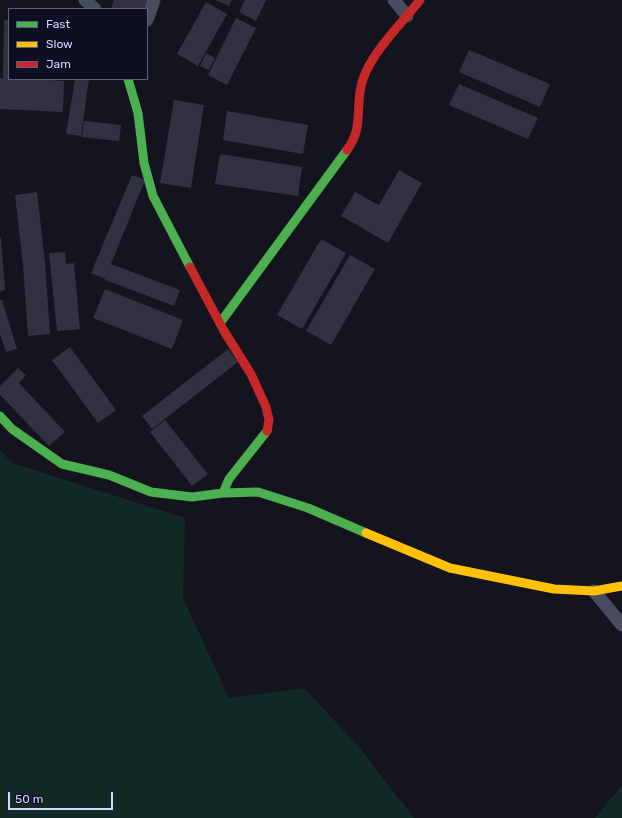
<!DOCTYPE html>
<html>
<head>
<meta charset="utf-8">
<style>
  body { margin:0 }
  #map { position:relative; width:622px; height:818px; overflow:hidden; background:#14141f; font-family:Rubik,sans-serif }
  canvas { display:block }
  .legend { position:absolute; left:8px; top:8px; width:140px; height:72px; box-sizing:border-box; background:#0f0f24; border:1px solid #5d5f7b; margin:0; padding:5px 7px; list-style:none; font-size:12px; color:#d2d6fe }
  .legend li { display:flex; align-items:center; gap:8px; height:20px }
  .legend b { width:20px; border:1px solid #5d5f7b }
  .scale { position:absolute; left:8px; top:792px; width:105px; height:18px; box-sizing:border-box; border:2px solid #d2d6fe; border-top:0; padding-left:5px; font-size:12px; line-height:14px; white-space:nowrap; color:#d2d6fe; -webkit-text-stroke:3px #0f0f24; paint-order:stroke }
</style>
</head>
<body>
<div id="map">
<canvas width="622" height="818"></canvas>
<ul class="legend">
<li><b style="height:5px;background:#4caf50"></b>Fast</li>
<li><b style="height:5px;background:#ffc107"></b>Slow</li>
<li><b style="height:5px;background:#c62828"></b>Jam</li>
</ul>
<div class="scale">50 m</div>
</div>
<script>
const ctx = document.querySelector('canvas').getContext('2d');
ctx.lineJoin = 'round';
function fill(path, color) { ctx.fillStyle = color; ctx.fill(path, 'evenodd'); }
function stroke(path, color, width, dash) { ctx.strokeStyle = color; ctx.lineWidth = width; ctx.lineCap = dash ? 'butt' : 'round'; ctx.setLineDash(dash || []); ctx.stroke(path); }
fill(new Path2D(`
  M0,450L12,463L185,518L183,598L229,698L304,688L358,746L414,818H0Z
  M622,785V818H595Z`), '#122a26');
fill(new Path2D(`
  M114,0H148L144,9H111Z
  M215,0H232L229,6Z
  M245,0H266L256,21L239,12Z
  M206,2L227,14L198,66L177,54Z
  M236,18L256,28L227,85L208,75Z
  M4,20H9V79H35L64,81L63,112L0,109V78H3Z
  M469,50L550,84L540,107L459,72Z
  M206,53L215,58L209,70L200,66Z
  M75,79H89L81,136L66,134Z
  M459,84L538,118L528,139L449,105Z
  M174,100L204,105L191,188L160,183Z
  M227,111L308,125L303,154L223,140Z
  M84,121L121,125L119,141L82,137Z
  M220,154L302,167L298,196L215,184Z
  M399,170L422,183L388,243L341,216L355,192L379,205Z
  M132,175L145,180L111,264L180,290L174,306L105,280L108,272L105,279L91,273Z
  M37,192L45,263L50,334L28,336L23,265L15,195Z
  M0,238H1L5,290L0,291Z
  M321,239L346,253L302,329L277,315Z
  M65,252L66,264L74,263L80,329L57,331L49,253Z
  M350,255L375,269L331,345L306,331Z
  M105,289L183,320L172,349L93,318Z
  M0,300H2L17,349L6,352L0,334Z
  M70,347L116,410L98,423L52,360Z
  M228,349L238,362L152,429L142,416Z
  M18,368L26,375L19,383L65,432L49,446L0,395V386Z
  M165,420L208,474L192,486L150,432Z`), '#313141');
stroke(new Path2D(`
  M85,0L95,9
  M394,0L407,16
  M147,20L154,0
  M594,591L622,625`), '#484c60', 13);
stroke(new Path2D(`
  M128,79L138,113L144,163L153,196L190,267
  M220,323L347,150
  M0,416L12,429L62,464L109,475L151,492L192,497L223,493L258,492L308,508L366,533
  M223,493L229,479L267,431`), '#4caf50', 9);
stroke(new Path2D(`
  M366,533L450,568L554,589L594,591L622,586`), '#ffc107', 9);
stroke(new Path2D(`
  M347,150C365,126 354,104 363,79C373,51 401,24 420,0
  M190,267L224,331L251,374L266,407L269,420L267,431`), '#c62828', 9);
</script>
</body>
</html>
